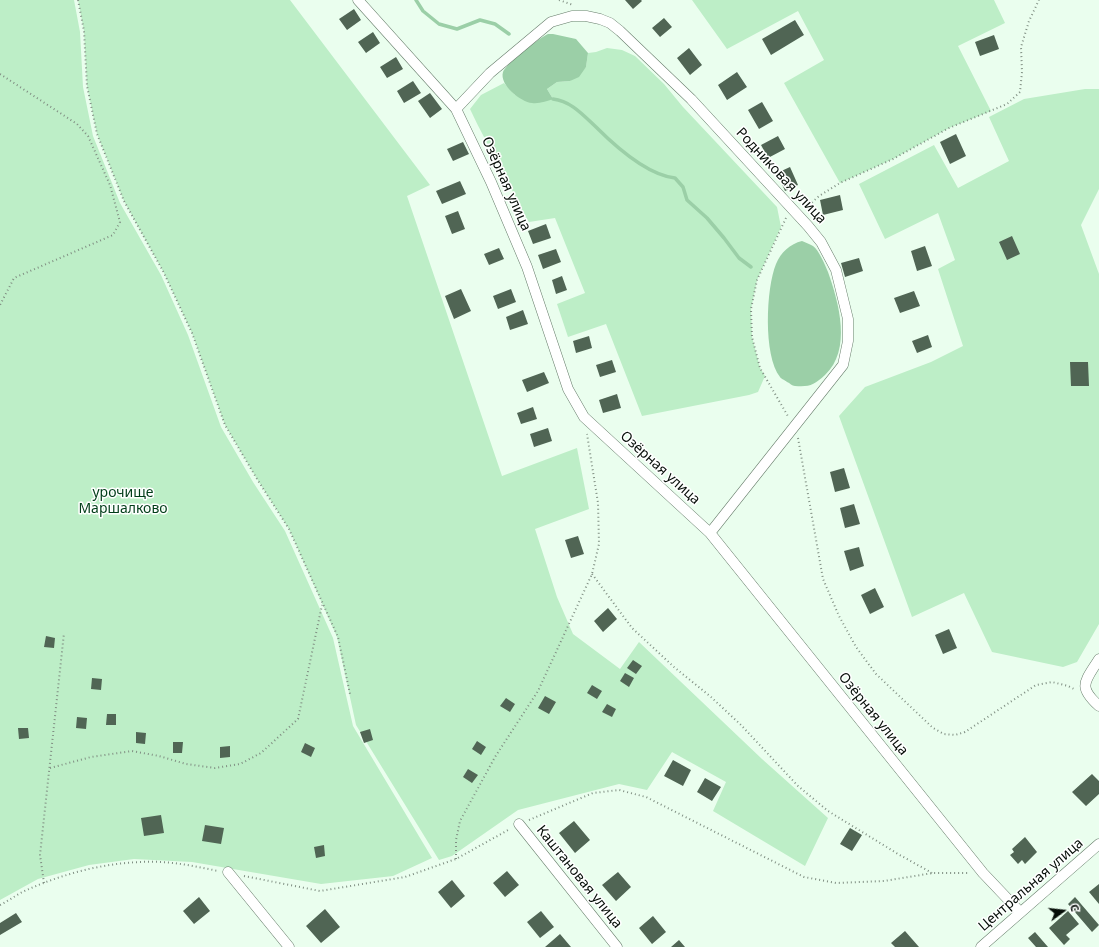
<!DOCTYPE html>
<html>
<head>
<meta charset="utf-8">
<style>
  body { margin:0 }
  #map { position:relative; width:1099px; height:947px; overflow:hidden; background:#eafeee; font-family:"Noto Sans",sans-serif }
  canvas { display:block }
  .north { position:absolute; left:1043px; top:891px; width:40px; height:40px; -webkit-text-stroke:3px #fff; paint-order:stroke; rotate:75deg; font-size:11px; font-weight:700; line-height:16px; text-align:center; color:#060e08 }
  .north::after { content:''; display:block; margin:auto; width:14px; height:18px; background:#060e08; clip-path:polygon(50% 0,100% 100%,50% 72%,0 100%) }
</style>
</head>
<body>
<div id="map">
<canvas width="1099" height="947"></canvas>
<div class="north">С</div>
</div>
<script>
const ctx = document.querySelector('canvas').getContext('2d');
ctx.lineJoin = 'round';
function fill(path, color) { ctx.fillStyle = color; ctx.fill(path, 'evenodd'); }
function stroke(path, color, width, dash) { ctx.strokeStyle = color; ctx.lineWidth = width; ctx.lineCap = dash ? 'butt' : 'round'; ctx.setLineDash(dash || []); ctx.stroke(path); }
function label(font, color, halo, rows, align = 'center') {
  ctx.font = font + ' "Noto Sans",sans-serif'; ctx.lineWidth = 3; ctx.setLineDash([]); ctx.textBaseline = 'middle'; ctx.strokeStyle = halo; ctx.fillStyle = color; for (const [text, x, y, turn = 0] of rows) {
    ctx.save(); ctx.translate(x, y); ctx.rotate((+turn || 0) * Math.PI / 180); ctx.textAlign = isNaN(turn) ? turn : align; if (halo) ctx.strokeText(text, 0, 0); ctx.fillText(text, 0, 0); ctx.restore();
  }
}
fill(new Path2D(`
  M0,0H74L80,32L83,87L93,136L120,203L161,275L188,335L221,427L253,482L285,531L333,638L353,726L432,858L393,876L321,884L192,862L134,859L89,865L38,879L0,900Z
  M78,0H290L430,185L407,196L502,476L577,448L589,509L535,529L557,597L573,634L620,669L639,642L762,759L828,818L805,866L713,811L726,782L672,752L647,790L619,784L518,810L452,856L439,860L356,725L337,637L289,529L257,479L225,425L192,333L164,273L124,201L97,134L87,86L84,31Z
  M692,0H994L1005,23L958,46L991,111L949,128L893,159L840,183L784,83L824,60L798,11L727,49Z
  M607,48L622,50L635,56L664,84L683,107L777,207L781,227L757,280L751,309L752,337L760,368L765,376L758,392L749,395L642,416L606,324L568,337L557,304L585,293L555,218L529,222C519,206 512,189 503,172C492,151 480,131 470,109L481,95L504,83L515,95L553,99L547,89L557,82L570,81L586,67L588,53L596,52Z
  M1085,89H1099V189L1081,225L1099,274V624L1077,662L1063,667L992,652L964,593L912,617L839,416L865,387L931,362L963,346L938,269L955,260L938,213L885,239L859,184L934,145L958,188L1009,161L989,117L1024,99Z`), '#bdeec7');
fill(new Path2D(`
  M548,34H553L576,39L588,53L586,67L579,77L570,81L557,82L547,89L553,99C547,101 539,104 532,103C521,102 499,85 503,72C506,64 539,38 548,34Z
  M802,241C806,243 810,244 813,246C819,250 825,265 828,272C839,303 852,350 825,375C814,385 810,387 795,386C792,386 790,383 787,382C785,380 781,379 780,377C763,356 766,288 776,264C781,252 790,244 802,241Z`), '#9bcfa7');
stroke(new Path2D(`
  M416,0L423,11L439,24L457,29L480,20L495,24L509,34
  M553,99C571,101 583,115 596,127C615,146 648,175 675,178L683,187L687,200L707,218L724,238L739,258L751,267`), '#9bcfa7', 3.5);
fill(new Path2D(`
  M625,0H641L642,1L633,9Z
  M354,9L361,20L347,30L339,19Z
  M664,18L672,27L660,37L652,28Z
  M795,20L804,35L771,55L762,39Z
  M373,32L380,43L366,53L358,42Z
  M994,35L999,49L980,56L975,42Z
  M689,48L702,65L690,75L677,58Z
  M396,57L403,69L387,78L380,67Z
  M737,72L747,87L727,100L718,85Z
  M413,81L421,93L404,103L397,91Z
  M430,93L442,109L430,118L418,101Z
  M762,102L773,121L759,129L748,110Z
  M956,134L966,156L950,164L940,142Z
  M778,136L785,149L768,158L761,145Z
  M463,142L469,154L453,161L447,149Z
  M790,167L798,185L785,191L777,173Z
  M460,181L466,194L442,204L436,191Z
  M840,195L843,210L823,215L820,200Z
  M458,211L465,229L452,234L445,216Z
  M546,224L551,238L533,244L528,231Z
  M1012,236L1020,254L1007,260L999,242Z
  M925,246L932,266L917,271L911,251Z
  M499,248L504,259L489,265L484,254Z
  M556,249L561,262L543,269L538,255Z
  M859,258L863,271L845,277L841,263Z
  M562,276L567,290L556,294L552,280Z
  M461,289L471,311L454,319L445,296Z
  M511,289L516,302L498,309L493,296Z
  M914,291L920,306L900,313L894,298Z
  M523,310L528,324L510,330L506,317Z
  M928,335L932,347L917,353L912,341Z
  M589,336L592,348L576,353L573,341Z
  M612,360L616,372L600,377L596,365Z
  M1070,362H1088L1089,386H1071Z
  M544,372L549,383L527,392L522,380Z
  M617,394L621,408L603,413L599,400Z
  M533,407L537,419L521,424L517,413Z
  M548,428L552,441L534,447L530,434Z
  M844,468L850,488L835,492L830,472Z
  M854,504L860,524L845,528L840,508Z
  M578,536L584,554L571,558L565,540Z
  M859,547L864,566L850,571L844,551Z
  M875,588L884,607L870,614L861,595Z
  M608,608L617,619L603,632L594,621Z
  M949,629L957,648L943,654L935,635Z
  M46,636L55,638L54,648L44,647Z
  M633,660L642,666L636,674L627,668Z
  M625,673L634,678L629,687L620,681Z
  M92,678L102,679L101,690L91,689Z
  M592,685L602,691L597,699L587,693Z
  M545,696L556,702L549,714L538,708Z
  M506,698L515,704L510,712L500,706Z
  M607,704L616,709L612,717L602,712Z
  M107,714H116V725H106Z
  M77,717L87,718L86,729L76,728Z
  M18,728H28L29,738L19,739Z
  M370,729L373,740L364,743L360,732Z
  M136,732L146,733L145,744L136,743Z
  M477,741L486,747L481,755L472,749Z
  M173,742H183L182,753H173Z
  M305,743L315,748L311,757L301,752Z
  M230,746V757L220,758V747Z
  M673,760L691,770L683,786L664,776Z
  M468,769L478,775L472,783L463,777Z
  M1092,774L1099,781V794L1086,806L1072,792Z
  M705,778L721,787L712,801L697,792Z
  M161,815L164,833L144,836L141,818Z
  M574,821L590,840L575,853L559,833Z
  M205,825L224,828L221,844L202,841Z
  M850,828L862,835L852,851L840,844Z
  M1025,837L1037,852L1025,864L1022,860L1018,864L1010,855L1014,852L1012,849Z
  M324,845L325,856L316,858L314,847Z
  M507,871L519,885L505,897L493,883Z
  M618,872L631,887L616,901L602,885Z
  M452,880L465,896L451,908L438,892Z
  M1099,884V904L1089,892Z
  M199,897L210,911L194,924L183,911Z
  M1075,897L1099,925L1092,932L1068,904Z
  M325,909L340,927L321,943L306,926Z
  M541,911L554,927L540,938L527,922Z
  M1068,911L1079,924L1066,935L1070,939L1064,945L1049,928Z
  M16,913L22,922L0,935V923Z
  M653,916L666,932L652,944L639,928Z
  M905,931L919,947H895L891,943Z
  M1035,932L1048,947H1036L1028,938Z
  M560,934L571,947H545Z
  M679,940L685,947H671Z`), '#506554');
const street = new Path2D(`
  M358,0L456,109L491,182L527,267L568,389L584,417L710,533L983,873L1020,912
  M456,109L490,73L551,22L572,16H586L600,19L610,23L620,31L691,99L808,226L821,242L836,270L848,319V341L843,365L710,533
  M1099,659C1085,682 1077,686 1099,706
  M519,824L617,947
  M228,872L289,947
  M981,947L1099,844`);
stroke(street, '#667c6a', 11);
stroke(new Path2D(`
  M78,0L84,31L87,86L97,134L124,201L164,273L192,333L225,425L257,479L289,529L338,637L350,694
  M559,0L573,5
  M0,74L77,124L88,136L110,185L120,222L113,235L14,278L0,305
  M806,208L819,196L840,183L893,159L949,128L1007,104L1020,92L1022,72L1021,47L1029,21L1039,0
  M786,218L757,280L751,309L752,337L760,368L789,418
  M798,438L823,579L839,616L856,647L876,674L933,728L944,734L955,735L965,732L1036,685L1052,682L1068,686L1076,690
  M592,574L632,628L674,667L711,697L741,725L798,786L828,811L898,854L932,873
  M50,768L91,757L132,751L159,756L186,764L215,768L240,764L261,753L298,719L322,605
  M529,820L593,793L619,790L646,797L804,877L836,883L884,881L933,873H969
  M456,859V840L460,821L495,757L538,691L592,574L599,544L598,503L587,434
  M244,876L320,891L405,877L456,859L510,829
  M44,883L40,855L64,633
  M0,905C10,900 19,893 29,889C70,871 116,860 161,862C180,863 199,867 218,871`), '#808f83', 2, [1, 3]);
stroke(street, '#fff', 10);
label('14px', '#060e08', '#fff', [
  ["Родниковая улица",781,176,47],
  ["Озёрная улица",506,184,66],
  ["Озёрная улица",660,468,42],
  ["Озёрная улица",873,714,51],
  ["Каштановая улица",579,877,51],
  ["Центральная улица",1031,885,-41]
]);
label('14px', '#003d18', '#fff', [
  ["урочище",123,493],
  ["Маршалково",123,509]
]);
</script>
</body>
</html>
